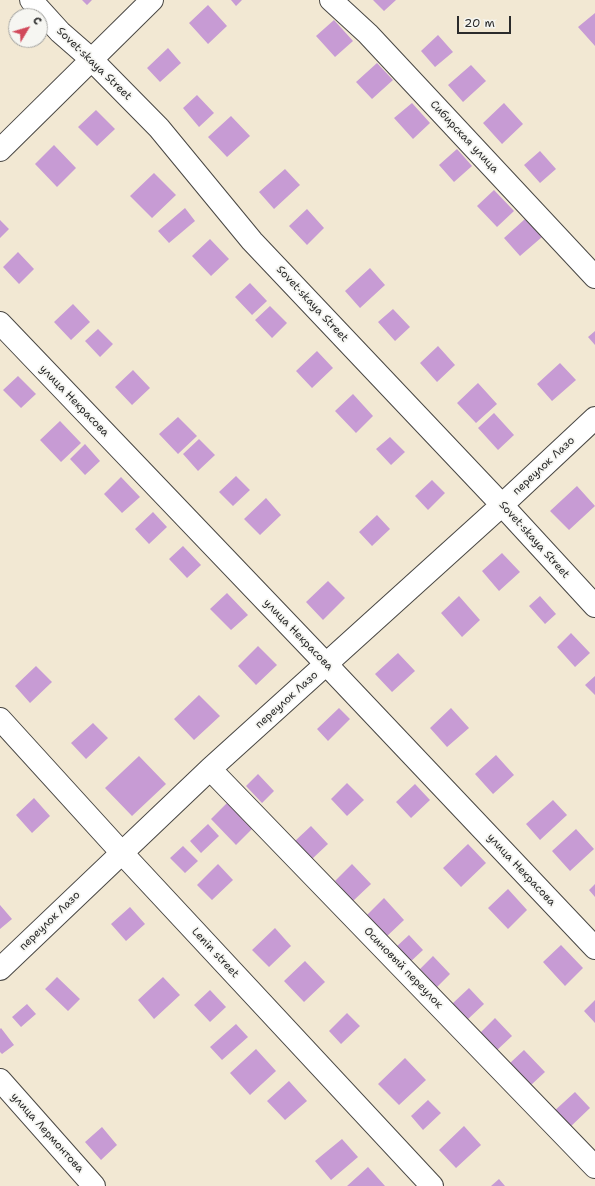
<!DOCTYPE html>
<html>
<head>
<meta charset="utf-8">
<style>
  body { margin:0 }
  #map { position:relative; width:595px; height:1186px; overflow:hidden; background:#f2e8d3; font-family:"Shantell Sans",sans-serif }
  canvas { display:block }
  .north { position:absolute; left:8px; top:8px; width:40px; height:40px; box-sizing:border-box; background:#f6f6f2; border:1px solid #a5a5a2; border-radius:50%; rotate:52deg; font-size:11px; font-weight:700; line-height:16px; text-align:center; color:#2b2b2b }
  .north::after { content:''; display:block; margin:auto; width:14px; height:18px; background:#d1495b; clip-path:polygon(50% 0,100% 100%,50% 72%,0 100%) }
  .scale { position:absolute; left:457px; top:16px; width:54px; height:18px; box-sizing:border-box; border:2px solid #2b2b2b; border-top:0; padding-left:5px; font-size:12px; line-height:14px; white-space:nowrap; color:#2b2b2b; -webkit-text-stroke:3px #f6f6f2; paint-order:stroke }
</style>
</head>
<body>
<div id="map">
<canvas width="595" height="1186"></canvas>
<div class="north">С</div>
<div class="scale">20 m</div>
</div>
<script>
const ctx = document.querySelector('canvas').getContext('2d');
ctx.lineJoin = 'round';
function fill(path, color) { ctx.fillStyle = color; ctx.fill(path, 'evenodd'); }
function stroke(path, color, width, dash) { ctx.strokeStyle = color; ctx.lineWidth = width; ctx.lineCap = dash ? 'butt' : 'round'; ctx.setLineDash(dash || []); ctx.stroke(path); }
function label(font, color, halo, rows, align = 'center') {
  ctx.font = font + ' "Shantell Sans",sans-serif'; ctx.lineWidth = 3.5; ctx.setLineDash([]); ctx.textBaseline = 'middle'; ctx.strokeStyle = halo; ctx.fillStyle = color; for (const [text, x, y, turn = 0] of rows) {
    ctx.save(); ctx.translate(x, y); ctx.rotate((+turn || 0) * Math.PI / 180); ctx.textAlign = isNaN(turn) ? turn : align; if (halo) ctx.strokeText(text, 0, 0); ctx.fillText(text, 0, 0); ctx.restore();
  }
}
fill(new Path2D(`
  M82,0H92L87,5Z
  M231,0H242L236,6Z
  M373,0H396L384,11Z
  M208,5L227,26L208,44L189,23Z
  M595,13V46L578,27Z
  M334,20L353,41L335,57L316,36Z
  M438,35L453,52L435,67L421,51Z
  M168,48L181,63L160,82L147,68Z
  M377,63L393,80L372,99L356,82Z
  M471,65L486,81L463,102L448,85Z
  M197,95L214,113L199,127L183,108Z
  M412,103L430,123L413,139L394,118Z
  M504,103L523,124L502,144L483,123Z
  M96,110L115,129L97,146L78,127Z
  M231,116L250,136L227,157L208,137Z
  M54,145L76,168L57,187L35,164Z
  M457,149L472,166L454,182L439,165Z
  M540,151L556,169L540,183L524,165Z
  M285,169L300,185L274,209L259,192Z
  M154,173L176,195L152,218L130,196Z
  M494,190L514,211L497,227L477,206Z
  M185,208L195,221L169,243L158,231Z
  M307,209L324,228L307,245L289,226Z
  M525,219L542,237L520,256L504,238Z
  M0,220L9,229L0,238Z
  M210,239L229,259L211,276L192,256Z
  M18,252L34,269L19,284L3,267Z
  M370,268L385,285L360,308L345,291Z
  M250,283L267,301L252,315L235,297Z
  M73,304L90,322L71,340L54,322Z
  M270,306L287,323L272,338L255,320Z
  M393,309L410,327L395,341L378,322Z
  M98,329L113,344L100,357L85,341Z
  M595,331V345L588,337Z
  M438,346L455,365L437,382L420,363Z
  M317,351L333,368L312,388L296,371Z
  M560,363L576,380L552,401L537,384Z
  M133,370L150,388L132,405L115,387Z
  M18,376L36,394L21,408L3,390Z
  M478,383L497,404L476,423L457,403Z
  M353,394L373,416L356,433L335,411Z
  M494,413L514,435L498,450L478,428Z
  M178,417L197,436L178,454L159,434Z
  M60,421L81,443L61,462L40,440Z
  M390,437L405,452L391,465L376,449Z
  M199,439L215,455L198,471L183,454Z
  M85,444L100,461L85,475L70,459Z
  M236,476L250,490L233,506L219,492Z
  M121,477L140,497L122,513L104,494Z
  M432,480L445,493L428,510L415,496Z
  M577,486L595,506L569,530L550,511Z
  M266,498L281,515L260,535L244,519Z
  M153,512L167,527L149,544L135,529Z
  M377,515L390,529L372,546L359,532Z
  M183,546L201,565L187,578L169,559Z
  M502,553L520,572L499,591L482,571Z
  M328,581L345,598L323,620L306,602Z
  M227,593L248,615L231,630L210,609Z
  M459,596L480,620L462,637L441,613Z
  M540,596L556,614L545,624L529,606Z
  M571,633L590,653L575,667L557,647Z
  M258,646L277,665L256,685L238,666Z
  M398,653L415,671L392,692L375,674Z
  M36,666L52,682L30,703L15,686Z
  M595,676V695L585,685Z
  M199,695L220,716L194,740L174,719Z
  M339,708L350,719L328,741L317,729Z
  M451,708L469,728L447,747L430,728Z
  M93,723L108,738L86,759L71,743Z
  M496,755L514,775L493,794L475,774Z
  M139,756L166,784L132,816L105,788Z
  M258,774L274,791L262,803L246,786Z
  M347,783L364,800L347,816L331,799Z
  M415,784L430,800L411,818L396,802Z
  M34,798L50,816L32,833L16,815Z
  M553,800L567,815L540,840L526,824Z
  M227,803L252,829L236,845L211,819Z
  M208,824L219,836L201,853L190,841Z
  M311,826L328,844L312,859L295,841Z
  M576,829L594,849L570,871L552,851Z
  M468,844L486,863L461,887L443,868Z
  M183,846L198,861L185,873L170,858Z
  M218,864L233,880L212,900L197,885Z
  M352,864L371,884L353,901L335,881Z
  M595,884V897L589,890Z
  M508,889L527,910L508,929L488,908Z
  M384,898L404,920L385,938L365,917Z
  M0,905L12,919L0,929Z
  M130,907L145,924L126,941L111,924Z
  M275,928L291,946L269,967L252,950Z
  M409,935L423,950L409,963L395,948Z
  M561,945L583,968L565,986L543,962Z
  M433,956L450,974L437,987L420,969Z
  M305,961L325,982L304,1002L284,981Z
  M57,977L80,999L68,1011L45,989Z
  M163,977L180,995L154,1019L138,1000Z
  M469,988L484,1004L467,1020L452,1004Z
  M210,990L226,1007L210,1022L194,1005Z
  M595,1000V1023L584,1011Z
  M27,1004L36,1014L21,1027L12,1017Z
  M347,1013L360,1026L341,1044L329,1031Z
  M495,1018L512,1036L496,1051L480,1033Z
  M236,1024L248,1037L222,1060L210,1047Z
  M1,1028L14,1045L2,1054L0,1052V1029Z
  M256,1049L276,1071L250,1095L230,1073Z
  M524,1050L545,1072L531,1085L510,1063Z
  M405,1058L426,1080L399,1105L378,1084Z
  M289,1081L307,1101L285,1120L267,1101Z
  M575,1092L590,1108L568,1129L552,1113Z
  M428,1100L441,1113L423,1130L411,1116Z
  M464,1126L481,1145L456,1168L439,1150Z
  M102,1127L117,1145L101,1160L85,1142Z
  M342,1139L358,1157L331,1180L315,1161Z
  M368,1167L385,1186H347Z
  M499,1179L505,1186H491Z`), '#c79bd4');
const minor = new Path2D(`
  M31,0L60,32L91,59L159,128L252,241L502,505L595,606
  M331,0L368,34L595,277
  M0,150L152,0
  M0,323L327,665L595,948
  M210,769L595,1167
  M0,969L210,769L502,505L595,418
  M0,1080L94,1186`);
const major = new Path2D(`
  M0,719L122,853L432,1186`);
stroke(minor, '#494744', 24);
stroke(major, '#494744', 24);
stroke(minor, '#fff', 22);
stroke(major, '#fff', 22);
label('11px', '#2b2b2b', '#f6f6f2', [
  ["Sovet·skaya Street",94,64,44],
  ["Сибирская улица",464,137,47],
  ["Sovet·skaya Street",312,304,47],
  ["улица Некрасова",74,401,46],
  ["переулок Лазо",544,466,-43],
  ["Sovet·skaya Street",534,540,48],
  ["улица Некрасова",298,635,46],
  ["переулок Лазо",287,700,-42],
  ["улица Некрасова",521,870,47],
  ["переулок Лазо",50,921,-44],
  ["Lenin street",215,953,47],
  ["Осиновый переулок",403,968,46],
  ["улица Лермонтова",47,1133,48]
]);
</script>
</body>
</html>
